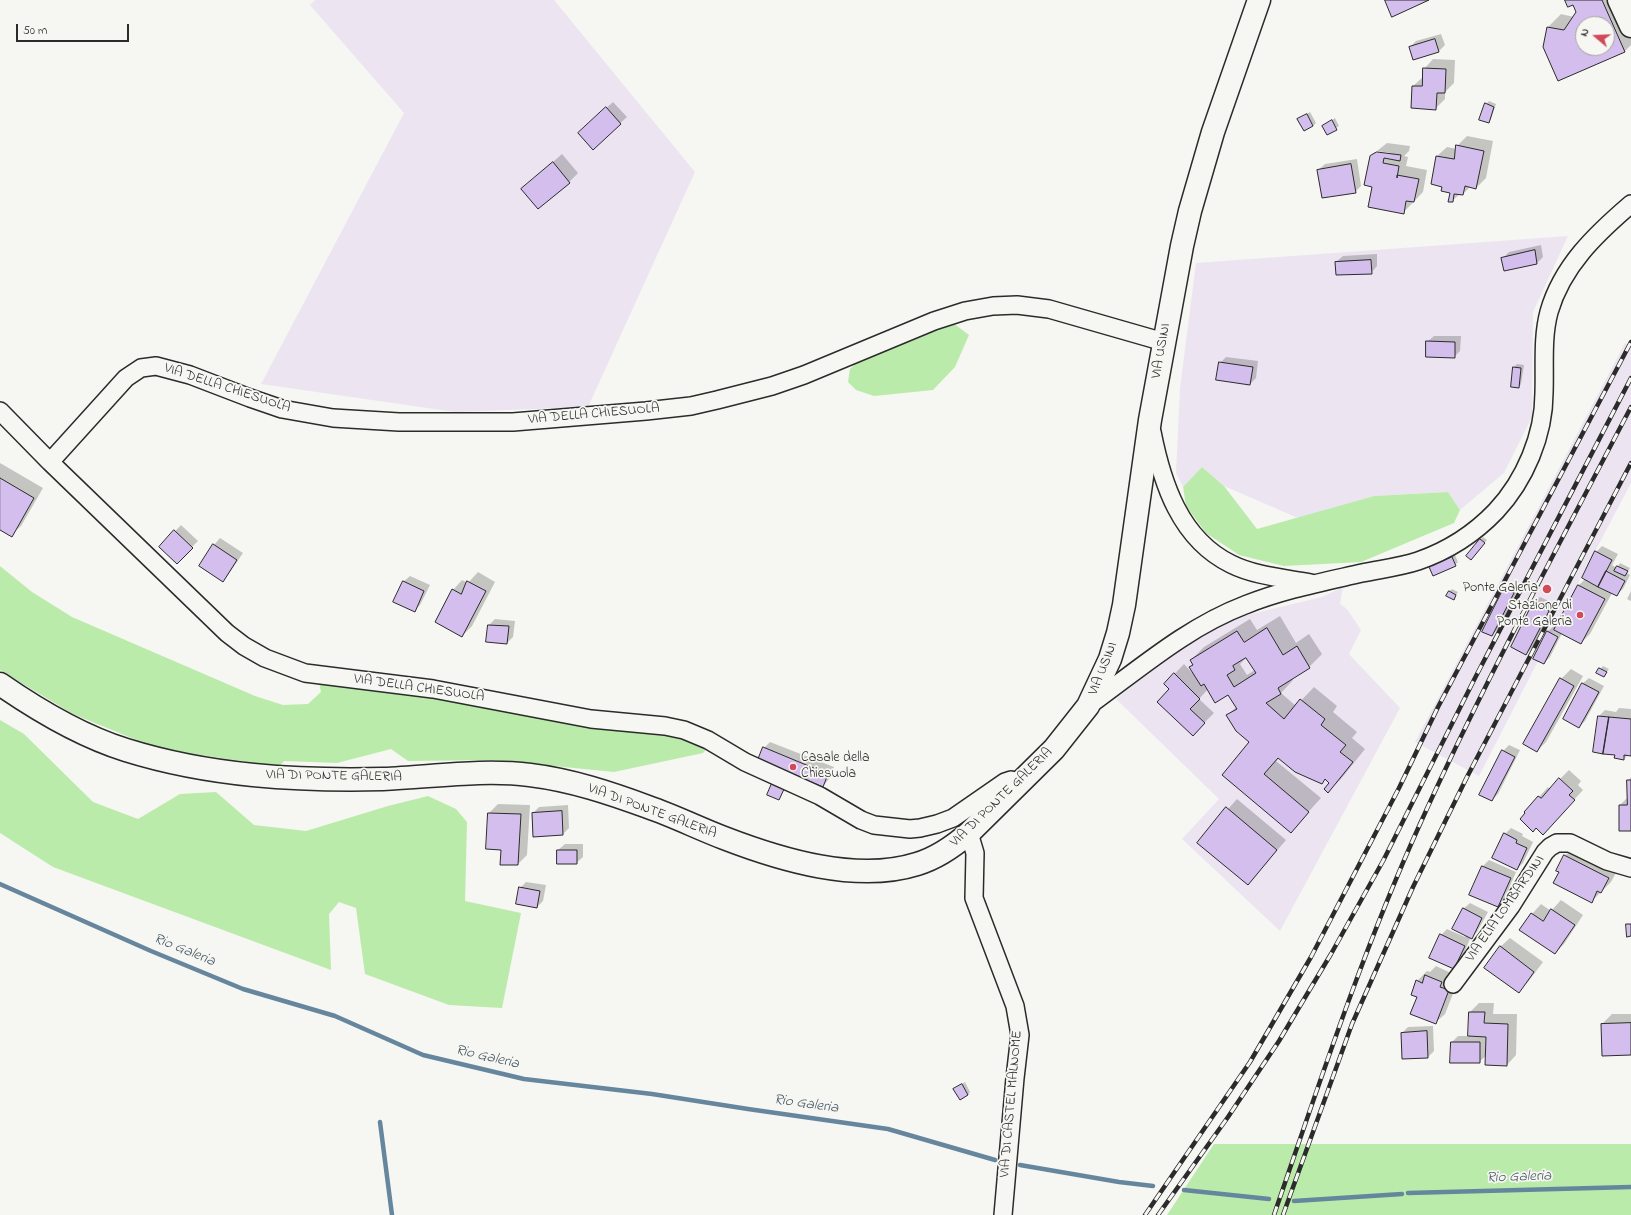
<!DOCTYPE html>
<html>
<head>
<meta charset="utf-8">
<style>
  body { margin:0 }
  #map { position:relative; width:1631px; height:1215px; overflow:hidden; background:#f6f6f2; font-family:"Indie Flower",sans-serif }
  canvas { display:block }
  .north { position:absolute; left:1575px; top:16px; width:40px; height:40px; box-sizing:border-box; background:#f6f6f2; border:1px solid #a5a5a2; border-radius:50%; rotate:289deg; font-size:11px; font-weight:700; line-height:16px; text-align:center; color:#2b2b2b }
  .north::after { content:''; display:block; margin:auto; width:14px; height:18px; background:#d1495b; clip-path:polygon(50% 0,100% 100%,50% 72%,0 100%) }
  .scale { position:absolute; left:16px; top:24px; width:113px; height:18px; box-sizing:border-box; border:2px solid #2b2b2b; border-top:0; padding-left:5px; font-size:12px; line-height:14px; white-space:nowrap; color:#2b2b2b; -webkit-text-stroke:3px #f6f6f2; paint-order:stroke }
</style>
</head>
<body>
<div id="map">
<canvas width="1631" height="1215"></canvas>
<div class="north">N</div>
<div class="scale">50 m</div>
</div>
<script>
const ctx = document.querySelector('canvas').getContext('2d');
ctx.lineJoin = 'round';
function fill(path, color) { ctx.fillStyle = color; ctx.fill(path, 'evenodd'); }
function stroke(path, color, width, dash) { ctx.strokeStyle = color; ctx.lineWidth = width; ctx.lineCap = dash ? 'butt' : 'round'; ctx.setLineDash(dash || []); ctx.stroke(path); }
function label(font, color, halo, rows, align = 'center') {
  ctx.font = font + ' "Indie Flower",sans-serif'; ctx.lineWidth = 3.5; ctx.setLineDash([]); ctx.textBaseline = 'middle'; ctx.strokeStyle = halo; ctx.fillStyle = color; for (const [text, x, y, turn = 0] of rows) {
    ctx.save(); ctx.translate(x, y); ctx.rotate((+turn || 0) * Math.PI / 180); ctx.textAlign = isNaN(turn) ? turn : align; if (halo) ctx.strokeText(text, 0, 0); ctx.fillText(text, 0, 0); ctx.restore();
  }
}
fill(new Path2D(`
  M315,0H554L695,172L588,407L455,412L261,384L404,113L310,5Z
  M1568,236L1533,312L1532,417L1504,473L1460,510L1448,492L1374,496L1298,518L1224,486L1202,467L1183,487L1176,473L1180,388L1196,263Z
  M1625,343L1631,346V483L1578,584L1605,599L1581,644L1554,630L1479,776L1415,742Z
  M1343,587L1340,604L1347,609L1361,630L1349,654L1400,708L1280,931L1182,839L1219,799L1116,699L1167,658L1230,619L1322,597Z`), '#ece5f1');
fill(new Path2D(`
  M953,323L969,335L955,367L933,390L874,396L856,390L848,382L850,369L864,355Z
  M1202,467L1224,486L1257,529L1374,496L1448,492L1460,510L1454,523L1361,562L1284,566L1239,555L1206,533L1186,506L1183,487Z
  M0,566L32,592L72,617L255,696L283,705L308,704L321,692L318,679L650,727L708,747L703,753L614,772L494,760L408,761L391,749L337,763L284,761L279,767L156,748L73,714L0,670Z
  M0,720L24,734L93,802L138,819L180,794L216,792L254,825L306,831L388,806L428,796L456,809L467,822L465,901L521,913L502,1008L449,1005L365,974L356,908L339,902L329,914L331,970L53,867L0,833Z
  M1214,1144H1631V1215H1167Z`), '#bbebaa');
fill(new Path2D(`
  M1566,0H1620L1631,24V45L1625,51L1558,79L1544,47L1548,27L1561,14L1574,17L1577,12L1573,4ZM1583,24H1607V48H1583Z
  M1441,34L1445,45L1439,51L1410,47L1416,41Z
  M1433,59L1455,60L1454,83L1445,92V99L1435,109L1412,107L1413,86L1423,77L1424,69Z
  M1489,101L1496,104L1491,119L1488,122L1486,104Z
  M613,102L627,117L593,148L585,127Z
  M1310,112L1316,123L1313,126L1298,119Z
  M1335,118L1339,126L1327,134L1323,126Z
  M1467,136L1493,141L1486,178L1476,188L1471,186L1463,194H1460L1452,201L1451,192L1443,186L1432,183L1437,156L1447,147L1457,149V146Z
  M1387,143L1410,146L1409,151L1404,156L1408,157L1406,166L1427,170L1423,192L1403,213L1373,186L1371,156L1375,152L1389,154L1391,153L1377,151Z
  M562,154L578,173L569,182L522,189Z
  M1357,159L1361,186L1355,192L1318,170L1325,164Z
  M1541,245L1543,257L1537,263L1505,269L1503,258L1509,252Z
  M1377,254V266L1371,273L1336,262L1343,256Z
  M1434,336H1461L1460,351L1454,357L1427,342Z
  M1226,357L1258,361L1256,378L1250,384L1220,363Z
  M1517,364L1524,365L1521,384L1519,387L1512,386L1514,367Z
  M0,463L43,488L21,526L11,535L0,529Z
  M181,525L198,541L183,556L161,546Z
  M1483,537L1487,540L1473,556L1480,540Z
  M220,538L243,553L228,575L222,581L200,566L214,545Z
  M1602,546L1618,554L1612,565L1617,568L1620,563L1630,568L1627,573L1630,575L1623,589L1616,595L1612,593L1590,634L1581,643L1562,633L1550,657L1544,663L1547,632L1554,626L1556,627L1579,585L1585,579L1596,552Z
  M1455,555L1458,562L1455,565L1430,567L1433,565Z
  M478,572L495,582L472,626L462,636L453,590L462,580L468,583Z
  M410,576L430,585L420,605L414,611L403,582Z
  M1511,583L1519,587L1498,629L1492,635L1505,589Z
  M1452,589L1458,592L1454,599L1449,592Z
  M1631,591V601L1627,599Z
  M1540,597L1555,604L1532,648L1526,654L1512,647L1534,603Z
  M1280,616L1296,643L1309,634L1322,654L1309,667L1292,678L1293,680L1281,693L1296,706L1314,687L1337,706L1333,712L1357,732L1352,738L1365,749L1341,779L1328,791L1331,783L1325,779L1279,758L1276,761L1321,798L1291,831L1224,775L1251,742L1228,715L1237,706L1229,693L1208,689L1199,699L1214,713L1192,735L1170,689L1165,684L1184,664L1193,674L1190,667L1194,664L1191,660L1204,647L1250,619L1257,630ZM1247,657L1255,670L1247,675L1240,664Z
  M495,619L515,621L513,637L507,643L489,625Z
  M1603,666L1609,669L1604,676L1598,672Z
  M1571,669L1583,676L1546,742L1537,751L1525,744L1561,679Z
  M1589,678L1604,686L1585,721L1579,727L1582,684Z
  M1619,708L1631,709V755H1628L1624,759L1616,754L1599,716L1605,710L1616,712Z
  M770,742L834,767L829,779L823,786L764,748Z
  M1509,745L1520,750L1498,794L1492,800L1503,751Z
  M1569,770L1581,781L1578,785L1583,790L1552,824L1536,827L1539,797L1548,787L1550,789Z
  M1631,777V830L1620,805L1628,797V781Z
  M1237,799L1286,840L1248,884L1198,843Z
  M498,804L530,805L527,855L518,864L502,849L489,813Z
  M568,805L569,828L563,834L534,836L533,813L539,807Z
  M1511,828L1523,834L1522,836L1533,842L1523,863L1517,869L1505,834Z
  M565,844H583V857L576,863L558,850Z
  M1574,846L1618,869L1611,882L1591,902L1560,872L1565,856Z
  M1489,860L1516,872L1504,900L1498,906L1483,866Z
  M526,882L546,885L543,901L537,907L517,904L520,888Z
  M1561,900L1583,915L1564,944L1555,953L1532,914L1541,904L1551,911Z
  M1470,903L1488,912L1477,932L1470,939L1460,962L1454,968L1441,935L1447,929L1465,937L1463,909Z
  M1510,938L1543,962L1528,982L1518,991L1500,947Z
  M1436,966L1451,973L1458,981L1445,1014L1435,1023L1418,996L1412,994L1417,981L1427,971L1430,972Z
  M1479,1003H1494L1493,1014H1517L1516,1055L1507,1065L1487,1055L1479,1062L1452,1042L1458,1036H1469L1470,1012Z
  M1612,1014H1631V1054L1603,1055L1602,1024Z
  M1433,1026L1434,1051L1428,1057L1403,1058L1402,1033L1408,1027Z
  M965,1082L970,1092L968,1095L954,1089Z`), '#0003');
stroke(new Path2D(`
  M0,884L151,951L243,989L335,1016L423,1055L524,1079L652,1094L748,1109L888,1129L995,1160
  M380,1122L392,1215
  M1020,1165L1119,1182L1153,1186
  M1184,1190L1269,1199
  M1408,1193L1631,1187
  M1294,1201L1402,1194`), '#66869e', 4.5);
const building = new Path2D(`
  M1385,0H1429L1392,17Z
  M1565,0H1602L1625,52L1558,81L1543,47L1547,27L1564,30L1576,12L1573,5L1568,7ZM1583,24H1607V48H1583Z
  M1435,39L1439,52L1413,60L1409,47Z
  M1423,68L1446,69L1445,93H1437L1436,110L1411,108L1412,86H1422Z
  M1485,103L1494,107L1489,123L1479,120Z
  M606,107L621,124L593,150L578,133Z
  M1307,114L1313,126L1304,131L1297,119Z
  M1332,120L1337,130L1327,135L1322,126Z
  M1456,145L1484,151L1476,189L1465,186L1463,195L1454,194L1453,202H1448L1450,193L1441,191L1442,187L1431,184L1436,156L1454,159Z
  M1377,152L1401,155L1400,161L1384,158L1383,163L1399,166L1397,178V175L1419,179L1414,202L1406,201L1404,214L1368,207L1372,187L1364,185L1370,156Z
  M553,162L570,183L538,209L521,189Z
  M1351,164L1356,193L1322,198L1317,170Z
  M1535,250L1537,264L1504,271L1501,258Z
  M1371,260L1372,274L1336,275L1335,262Z
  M1426,341L1455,342V358L1426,357Z
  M1219,362L1253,367L1250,385L1216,380Z
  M1513,367L1521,368L1519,388L1511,387Z
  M0,478L34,498L12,537L0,530Z
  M174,530L193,548L177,564L159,547Z
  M1480,539L1485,543L1471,560L1466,556Z
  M213,544L237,560L223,582L199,566Z
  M1595,551L1612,560L1598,587L1582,578Z
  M1452,557L1456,566L1433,576L1429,567Z
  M1617,566L1628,571L1625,576L1614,571Z
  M1606,571L1625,581L1617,596L1598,587Z
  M403,581L424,591L415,612L393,602Z
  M467,581L486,591L462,637L435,622L452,589L461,594Z
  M1578,585L1605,599L1581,644L1554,630Z
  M1504,588L1514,593L1492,636L1482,632Z
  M1449,591L1456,595L1454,600L1446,596Z
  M1533,603L1549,611L1526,655L1511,647Z
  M488,625L509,626L507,644L486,642Z
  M1267,628L1283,655L1297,646L1310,668L1278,688L1281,694L1266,703L1284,719L1300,699L1325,719L1321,725L1346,745L1340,752L1353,762L1328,793L1324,789L1329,783L1325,779L1322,784L1295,772L1278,758L1264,774L1309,812L1291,833L1222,775L1249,742L1236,731L1226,715L1237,709L1228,695L1215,703L1204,684L1201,686L1189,667L1193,665L1190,660L1237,631L1244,642ZM1246,658L1256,673L1234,687L1227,675L1235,670L1233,666Z
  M1547,631L1558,637L1544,664L1533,659Z
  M1599,668L1607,672L1604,677L1596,673Z
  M1174,673L1200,699L1190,709L1205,723L1193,736L1157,702L1169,689L1164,684Z
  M1560,678L1574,686L1537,752L1523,744Z
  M1582,683L1599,692L1579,728L1563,719Z
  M1598,716L1609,717L1603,754L1593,752Z
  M1609,717L1631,719V756L1624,755V760L1614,758L1615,755L1603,754Z
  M763,747L828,774L823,787L758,760Z
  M1502,750L1515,757L1492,801L1479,795Z
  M1559,778L1573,791L1569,795L1575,800L1543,835L1536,828L1533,832L1520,819L1525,813L1524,812L1538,796L1541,798Z
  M1627,780H1631V831H1619V805H1627Z
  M773,781L785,787L779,800L767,795Z
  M1226,807L1277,850L1248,885L1197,843Z
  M562,811L563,835L533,837L532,813Z
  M488,813L521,814L518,865H500L501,850L486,849Z
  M1504,833L1517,840L1516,843L1527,848L1517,870L1492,858Z
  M557,850H577V864H557Z
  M1564,855L1609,878L1601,893L1597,891L1592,903L1553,883L1559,872L1556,871Z
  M1482,866L1511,878L1498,907L1469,895Z
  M519,887L540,891L537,908L516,904Z
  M1463,908L1482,918L1472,939L1452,929Z
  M1551,909L1575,925L1555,954L1519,930L1531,913L1543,921Z
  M1626,924H1631V936L1627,937Z
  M1440,934L1465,946L1454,969L1429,958Z
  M1500,946L1534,972L1519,993L1484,968Z
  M1425,975L1442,982L1440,987L1449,990L1436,1024L1410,1014L1417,997L1411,995L1416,980L1422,983Z
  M1469,1012H1485L1484,1023L1508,1024L1507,1066L1485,1065L1486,1037L1468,1036Z
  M1631,1023V1055L1602,1056L1601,1024Z
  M1427,1031L1428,1058L1402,1059L1401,1033Z
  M1451,1042H1480V1063H1450Z
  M962,1084L968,1095L960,1100L953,1089Z`);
fill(building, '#d3beee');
stroke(building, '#2b2b2b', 1);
const street = new Path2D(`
  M0,411L50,462L126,378L141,368L156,366L190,375L250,398L282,409L333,418L399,422H513L646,411L691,406L717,400L772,386L804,375L934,321L965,311L993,306L1017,305L1049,309L1164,342
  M1152,432C1162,483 1180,539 1231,564C1255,576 1284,578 1311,583
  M50,462L227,633L244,646L265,658L305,673L433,689L591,719L665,726L684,730L708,740L745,762L820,796L861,820L874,825L910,829L920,828L937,824L953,818L1005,782L1011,780L1020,782
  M1088,706C1138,670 1187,627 1245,605C1282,590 1323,582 1362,573C1381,569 1400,567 1418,561C1447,551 1475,533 1496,511C1525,480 1544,435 1544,393C1545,366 1542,338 1549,312C1562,266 1596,234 1631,204
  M969,833L975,853L974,898L1015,1006L1020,1035L1015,1078L1003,1215
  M1453,984L1511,906L1545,852L1550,847L1557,843H1570L1607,861L1631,868`);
const secondary = new Path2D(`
  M1619,0L1631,26
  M0,684C39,711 81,736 126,750C209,776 297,781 383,779C432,777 482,769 530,775C571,780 610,793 648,807C674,816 698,828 724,838C781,860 857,883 917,864C937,858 954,846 969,833L1054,749L1088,706L1110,659L1118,633L1124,605L1150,420L1182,246L1190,211L1213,132L1259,0`);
stroke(street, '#2b2b2b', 20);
stroke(secondary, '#2b2b2b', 25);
stroke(street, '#f6f6f2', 17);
stroke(secondary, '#f6f6f2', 22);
const rail = new Path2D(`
  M1145,1215L1250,1062L1311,957L1399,788L1438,707L1631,342
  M1158,1215L1228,1117L1279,1041L1331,954L1383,861L1475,678L1631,378
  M1274,1215C1319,1084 1363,950 1420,824C1484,682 1559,545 1631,407
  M1283,1215L1352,1024L1413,887L1467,777L1631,463`);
stroke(rail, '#2b2b2b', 4.5);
stroke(rail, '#f6f6f2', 3, [9]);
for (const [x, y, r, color] of [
  [1547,589,5,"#d1495b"],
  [1580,615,4,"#d1495b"],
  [793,767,4,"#d1495b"]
]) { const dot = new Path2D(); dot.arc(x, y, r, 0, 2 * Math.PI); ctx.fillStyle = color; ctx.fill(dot); stroke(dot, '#f6f6f2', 1.5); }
label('14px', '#2b2b2b', '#f6f6f2', [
  ["VIA USINI",1162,351,-80],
  ["VIA DELLA CHIESUOLA",227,389,18],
  ["VIA DELLA CHIESUOLA",594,415,-5],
  ["VIA USINI",1104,669,-68],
  ["VIA DELLA CHIESUOLA",419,689,8],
  ["VIA DI PONTE GALERIA",334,777,1],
  ["VIA DI PONTE GALERIA",1002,798,-44],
  ["VIA DI PONTE GALERIA",652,812,20],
  ["VIA ELIA LOMBARDINI",1506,909,-55],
  ["VIA DI CASTEL MALNOME",1012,1104,-85]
]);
label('14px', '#2b2b2b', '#f6f6f2', [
  ["Ponte Galeria",1538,589],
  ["Stazione di",1572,607],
  ["Ponte Galeria",1572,623],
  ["Casale della",801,759,"left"],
  ["Chiesuola",801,775,"left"]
], 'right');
label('italic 15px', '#485965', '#f6f6f2', [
  ["Rio Galeria",184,951,22],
  ["Rio Galeria",487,1058,13],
  ["Rio Galeria",806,1105,8],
  ["Rio Galeria",1519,1178,-2]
]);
</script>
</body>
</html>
